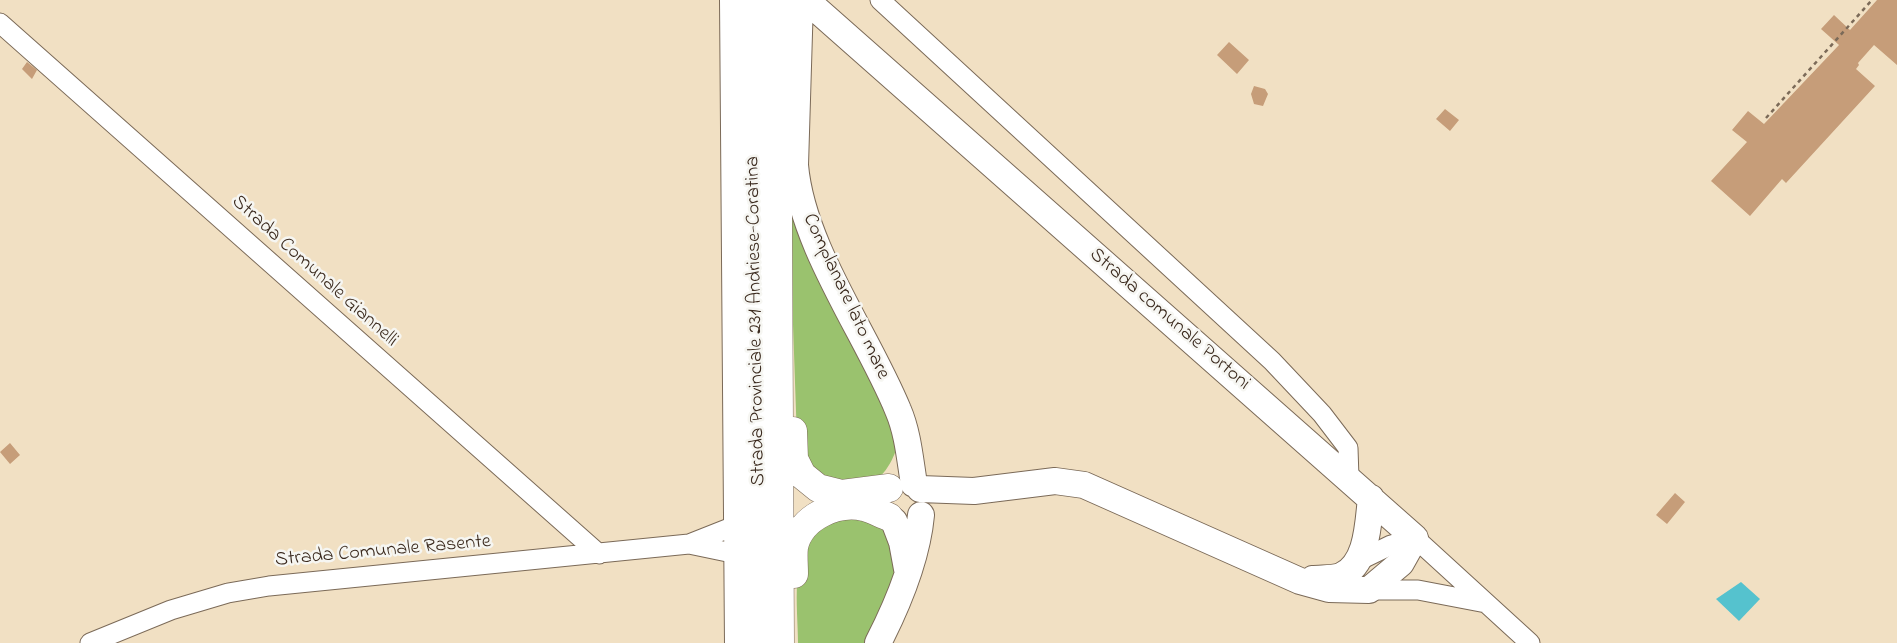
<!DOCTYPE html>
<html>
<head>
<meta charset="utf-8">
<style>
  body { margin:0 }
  canvas { display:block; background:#f1e0c3 }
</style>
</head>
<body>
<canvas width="1897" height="643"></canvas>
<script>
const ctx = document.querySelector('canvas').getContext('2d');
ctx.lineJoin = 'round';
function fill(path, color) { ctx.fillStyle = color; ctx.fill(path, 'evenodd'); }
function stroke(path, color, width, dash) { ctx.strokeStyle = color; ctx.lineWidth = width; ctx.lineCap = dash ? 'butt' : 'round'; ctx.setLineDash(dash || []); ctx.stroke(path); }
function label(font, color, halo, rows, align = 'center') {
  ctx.font = font + ' "Indie Flower",sans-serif'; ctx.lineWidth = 5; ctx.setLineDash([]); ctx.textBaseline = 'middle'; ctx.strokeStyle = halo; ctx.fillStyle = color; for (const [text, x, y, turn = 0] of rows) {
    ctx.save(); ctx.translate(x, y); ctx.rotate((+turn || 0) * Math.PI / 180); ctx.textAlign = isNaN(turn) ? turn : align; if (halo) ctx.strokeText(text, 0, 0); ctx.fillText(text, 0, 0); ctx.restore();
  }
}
fill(new Path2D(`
  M788,180L898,444C893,461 882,483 862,485C849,487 832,482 819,480L797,440Z
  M841,518H865L887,529L900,573L869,643H798C798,607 789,553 819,526C824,522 834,520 841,518Z`), '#9ac26e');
fill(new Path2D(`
  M1741,582L1760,599L1739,621L1716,599Z`), '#55c2ce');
fill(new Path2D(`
  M1877,0H1897V65L1874,45L1858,63L1859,65L1856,69L1875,86L1786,183L1782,179L1750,216L1711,181L1747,142L1732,130L1748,111L1764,124L1839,45L1821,29L1834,15L1850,30Z
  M1229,42L1249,60L1237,74L1217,55Z
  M27,62L37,70L32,79L22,69Z
  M1254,86L1265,89L1268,94L1263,106L1254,104L1251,94Z
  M1445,109L1459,120L1450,131L1436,119Z
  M10,443L20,455L10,464L0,452Z
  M1675,493L1685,502L1667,524L1656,515Z`), '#c69d79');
const street = new Path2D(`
  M880,0L1272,361L1322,414L1348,448L1349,478
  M0,23L599,554
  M689,544L737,554
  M1358,561L1391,545L1415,538L1530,643
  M1369,590H1418L1486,603
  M90,643L171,610L228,593L269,586L689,544L737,525`);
const secondary = new Path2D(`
  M733,0L738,643
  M800,0L795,165C802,247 867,334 898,410C908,433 910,460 914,484
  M806,0L1415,538L1401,563L1369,590L1329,589L1300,581L1084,485L1055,481L974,491L920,489
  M894,521L902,542L907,569
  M1313,579C1321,578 1333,579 1341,576C1368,564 1368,523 1371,498
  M878,643C898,604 917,559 921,515`);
const highway = new Path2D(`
  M754,0L759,643
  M777,0L780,643
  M793,431L794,459L802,475L818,488L842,494L889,488
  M794,574C794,565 793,555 794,547C800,517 837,501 864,507C872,509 881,514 889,517`);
stroke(street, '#7b6a58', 21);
stroke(secondary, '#7b6a58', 28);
stroke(highway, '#7b6a58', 29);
stroke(new Path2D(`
  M1766,118L1872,0`), '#7b6a58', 2.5, [4, 4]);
stroke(street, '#fff', 19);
stroke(secondary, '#fff', 26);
stroke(highway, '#fff', 28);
label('20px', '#3b2a1e', '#f6f6f2', [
  ["Strada Comunale Giannelli",314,272,42],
  ["Complanare lato mare",845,297,65],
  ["Strada comunale Portoni",1169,320,41],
  ["Strada Provinciale 231 Andriese-Coratina",757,321,-91],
  ["Strada Comunale Rasente",383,552,-5]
]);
</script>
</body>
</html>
